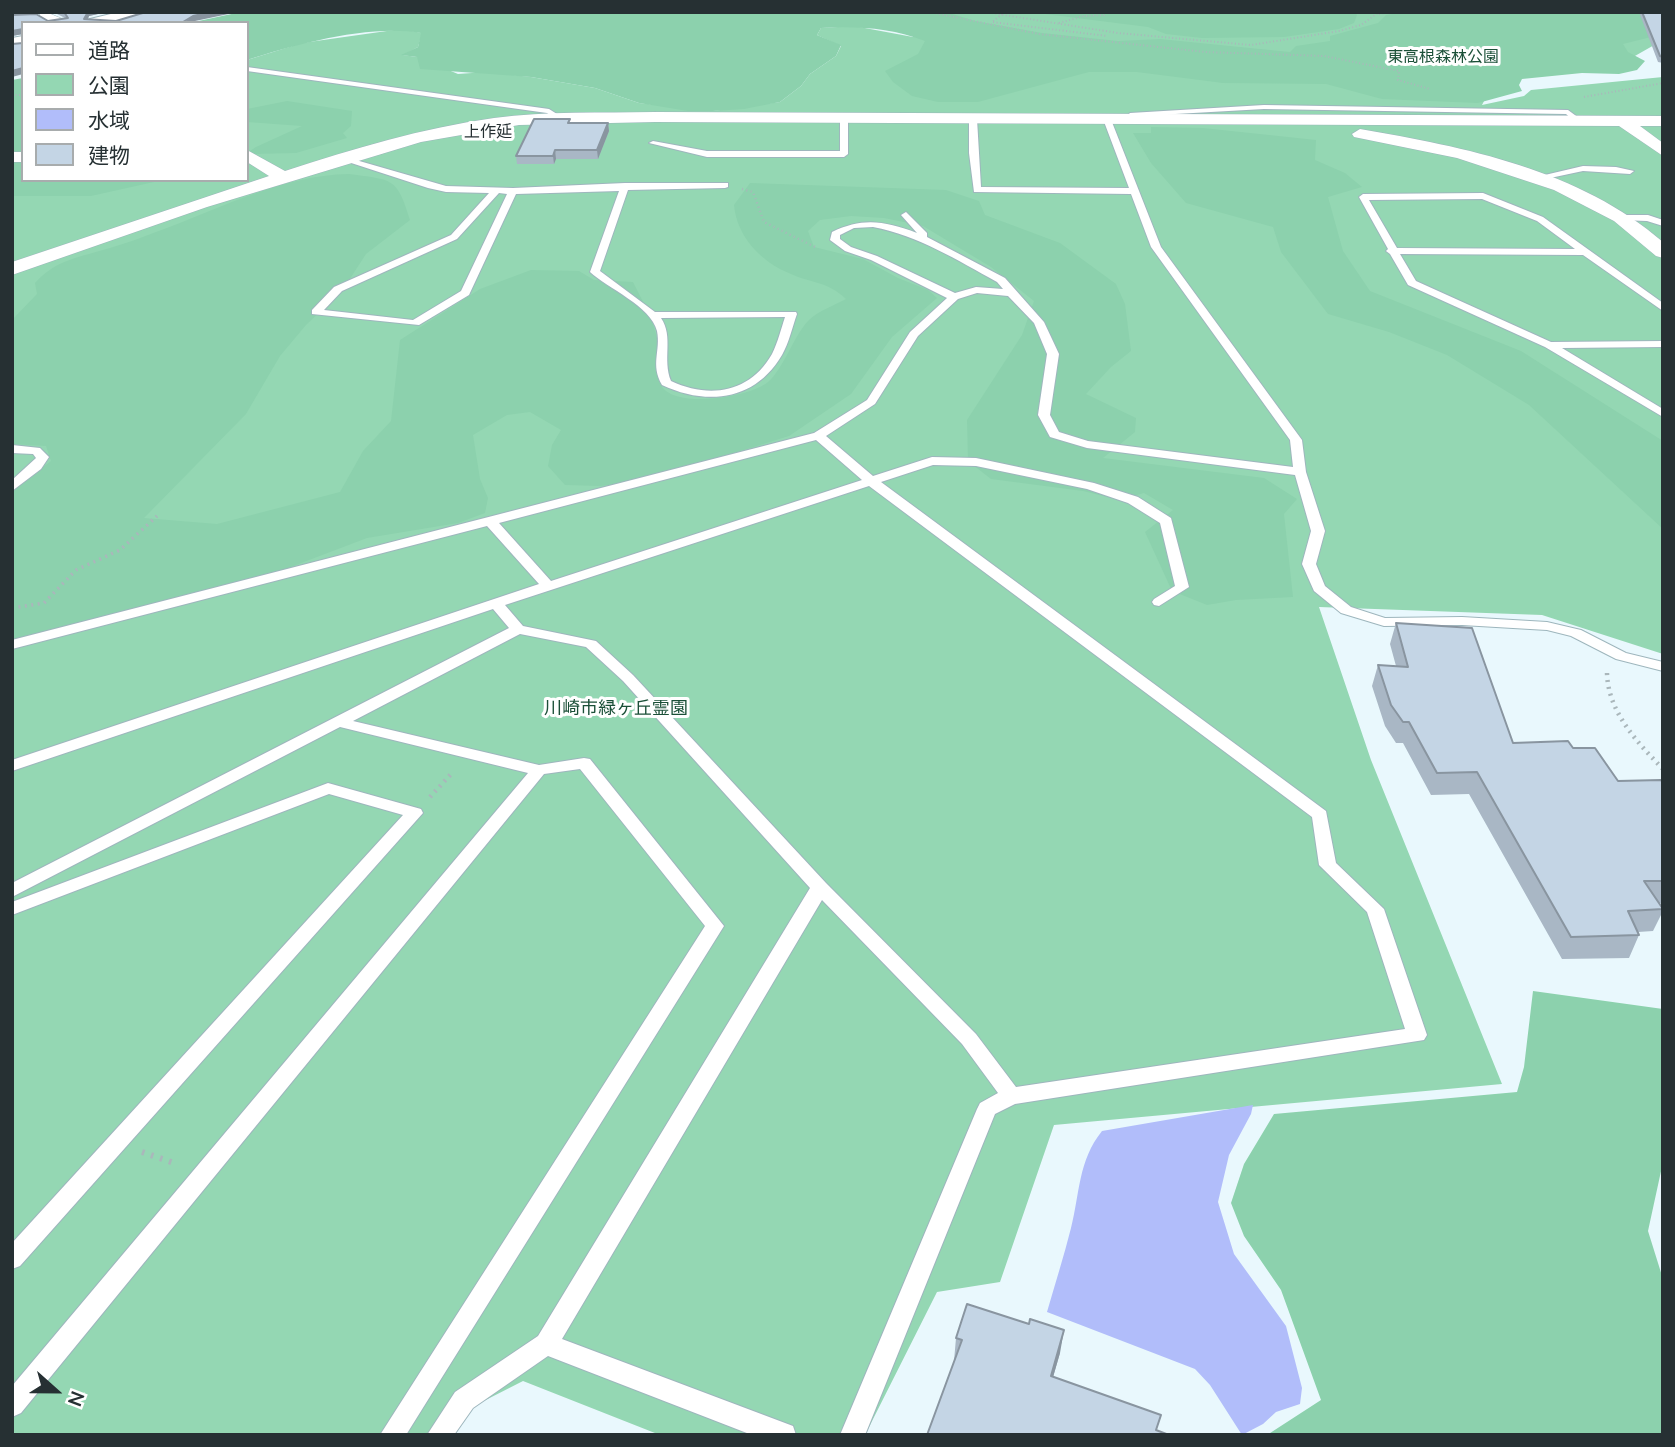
<!DOCTYPE html>
<html>
<head>
<meta charset="utf-8">
<style>
  body { margin:0 }
  #map { position:relative; width:1675px; height:1447px; overflow:hidden; background:#e9f8fd; font-family:"Nunito Sans","Noto Sans JP",sans-serif }
  canvas { display:block }
  .frame { position:absolute; inset:0; border:14px solid #263033; pointer-events:none }
  .legend { position:absolute; left:21px; top:21px; width:228px; height:161px; box-sizing:border-box; background:#fff; border:2px solid #a8acad; margin:0; padding:9px 12px; list-style:none; font-size:21px; color:#263033 }
  .legend li { display:flex; align-items:center; gap:14px; height:35px }
  .legend b { width:35px; border:2px solid #a8acad }
  .north { position:absolute; left:21px; top:1356px; width:70px; height:70px; -webkit-text-stroke:5px #fff; paint-order:stroke; rotate:111deg; font-size:19px; font-weight:700; line-height:28px; text-align:center; color:#263033 }
  .north::after { content:''; display:block; margin:auto; width:24px; height:32px; background:#263033; clip-path:polygon(50% 0,100% 100%,50% 72%,0 100%) }
</style>
</head>
<body>
<div id="map">
<canvas width="1675" height="1447"></canvas>
<div class="frame"></div>
<ul class="legend">
<li><b style="height:9px;background:#fff"></b>道路</li>
<li><b style="height:19px;background:#94d7b3"></b>公園</li>
<li><b style="height:19px;background:#b1bdfa"></b>水域</li>
<li><b style="height:19px;background:#c4d5e5"></b>建物</li>
</ul>
<div class="north">N</div>
</div>
<script>
const ctx = document.querySelector('canvas').getContext('2d');
ctx.lineJoin = 'round';
function fill(path, color) { ctx.fillStyle = color; ctx.fill(path, 'evenodd'); }
function stroke(path, color, width, dash) { ctx.strokeStyle = color; ctx.lineWidth = width; ctx.lineCap = dash ? 'butt' : 'round'; ctx.setLineDash(dash || []); ctx.stroke(path); }
function label(font, color, halo, rows, align = 'center') {
  ctx.font = font + ' "Nunito Sans","Noto Sans JP",sans-serif'; ctx.lineWidth = 6; ctx.setLineDash([]); ctx.textBaseline = 'middle'; ctx.strokeStyle = halo; ctx.fillStyle = color; for (const [text, x, y, turn = 0] of rows) {
    ctx.save(); ctx.translate(x, y); ctx.rotate((+turn || 0) * Math.PI / 180); ctx.textAlign = isNaN(turn) ? turn : align; if (halo) ctx.strokeText(text, 0, 0); ctx.fillText(text, 0, 0); ctx.restore();
  }
}
fill(new Path2D(`
  M934,12H1644L1656,44L1612,69L1498,74L1482,105L1524,96L1531,90L1663,77V654L1542,615L1319,607L1371,760L1502,1084L1054,1125L1000,1282L937,1292L865,1435H660L523,1381L472,1407L454,1435H12V186L32,180H247V60L302,43L401,29L422,33L418,47L403,55L417,57L458,74L486,72L531,77L595,88L639,103L713,111L780,102L801,86L810,74L836,56L841,46L817,35L821,28L854,26L913,37L972,22Z`), '#94d7b3');
fill(new Path2D(`
  M241,12H946L975,21L1042,33L1118,41L1160,39L1290,52L1296,46L1330,41V36L1378,23L1386,15L1405,12H1663V34L1623,44L1628,52L1645,61L1637,70L1619,74L1582,73L1522,79L1519,85L1522,91L1478,103L1382,99L1326,84L1223,83L1137,72H1089L978,102H938L912,96L893,82L885,71L918,54L925,41C892,28 856,26 821,28L817,35L841,45L836,56L810,74L801,86L780,102L744,109L713,111H688L639,103L595,88L531,77L420,69L417,57L401,55L418,47L421,33C370,24 297,44 247,60V23H189Z
  M1029,12H1355L1357,15L1354,23L1339,29L1284,37L1202,38L1166,34L1148,27Z
  M23,78V180H163L91,196H12V80Z
  M287,101L352,111L351,126L343,133L347,138L296,153L252,154L250,151L256,147L302,126L247,122V109Z
  M1151,127L1203,128L1316,140L1315,160L1345,173L1362,187L1328,197L1343,251L1370,291L1521,351L1663,441V529L1529,405L1447,355L1389,332L1328,314L1281,252L1273,227L1186,203L1151,163L1133,133H1151Z
  M349,174C393,180 397,177 410,220L366,254L342,291L306,325L280,356L246,414L144,518L217,524L340,492L363,451L391,421L400,340L480,289L531,270L579,271L594,280L633,282C645,306 659,329 659,357C659,367 655,378 662,387C678,409 750,397 768,382C783,370 794,335 809,320C818,311 835,305 846,299C827,281 813,284 791,274C761,262 737,237 734,205L750,183L946,190L979,201L985,215L1060,243L1116,284L1125,304L1131,351L1111,367L1086,394L1136,418L1135,432L1103,458L1264,478L1297,499L1284,514L1293,597L1236,600L1207,605L1172,591L1145,532L1173,510L1144,493L1119,500L1083,491L991,479L968,461L967,420L1022,335L1034,301L991,267L923,226L884,218L851,216L820,220L808,231L814,247L863,259L898,278L928,290L937,298L892,337L851,394L789,436L647,480L600,486L565,485L548,466L552,445L561,430L530,412L507,415L473,435L480,479L488,498L485,513L458,523L367,538L204,600L12,649V491L51,461L46,446L12,444V320L37,294L35,283C56,259 81,257 110,248C126,243 141,238 156,232C218,210 281,175 349,174Z
  M1533,991L1663,1009V1162L1648,1231L1663,1279V1435H1267L1321,1400L1281,1290L1244,1236L1231,1203L1244,1164L1274,1114L1517,1092L1524,1067Z`), '#8cd1ad');
fill(new Path2D(`
  M1253,1105L1251,1114L1229,1155L1218,1202L1234,1254L1286,1326L1302,1388L1300,1404L1276,1412L1263,1424L1242,1435L1210,1385L1195,1369L1047,1312C1055,1284 1064,1256 1071,1228C1080,1193 1078,1161 1102,1131Z`), '#b1bdfa');
const lane = new Path2D(`
  M247,67L549,109L565,119L558,121L547,113L247,71Z
  M1264,105L1568,110L1583,121L1576,123L1566,114L1264,109L1140,116L1133,117L1128,121L1124,119L1130,113Z
  M844,116L848,118V154L844,157H707L649,143L653,141L707,151H840V118Z
  M973,117L977,119L981,187L1129,188L1103,119L1110,117L1161,247L1302,440L1306,472L1325,531L1316,564L1325,586L1351,607L1385,618L1462,617L1547,622L1581,630L1626,653L1663,662V671L1616,659L1571,636L1547,630L1462,625L1384,626L1341,613L1314,591L1302,564L1311,531L1295,475L1087,448L1050,437L1038,415L1047,354L1034,323L1008,296L977,293L958,299L918,336L875,404L826,436L873,476L932,457L976,458L1094,483L1138,497L1171,518L1189,587L1159,606L1154,605L1152,602L1154,599L1175,586L1160,523L1128,503L1087,489L976,466L933,465L881,482L1326,811L1336,863L1384,909L1427,1035L1424,1040L1015,1104L995,1114L865,1435H840L977,1109L980,1103L998,1093L962,1044L822,900L562,1339L793,1426L796,1435H752L548,1356L473,1408L454,1435H427L455,1392L538,1336L810,888L623,681L586,647L520,634L353,721L539,765L584,758L590,759L724,926L406,1435H380L705,926L580,769L544,774L21,1413L12,1417V1386L528,773L340,727L12,897V883L509,628L493,609L12,771V760L539,584L487,526L12,649V640L814,433L867,400L910,332L947,298L871,260L845,251L830,240L832,232C863,217 885,221 917,233L901,215L906,212L927,233V237L1005,278L1044,322L1059,354L1050,415L1059,432L1088,441L1293,467L1290,440L1151,247L1131,194L974,192L969,153V119ZM873,227C919,236 957,260 997,282L1003,289L976,287L955,293L877,256L851,247L840,239V235L854,228ZM816,440L862,480L551,581L499,523ZM869,486L1312,817L1319,865L1367,912L1405,1029L1016,1087L976,1034L826,883L633,675L596,641L523,626L505,605Z
  M342,156L446,186L513,188L625,183H728V187L725,188L628,190L600,271L655,312H796L797,314C792,328 789,343 782,355C755,401 707,406 662,385C650,364 661,351 657,331C651,306 607,288 590,272L619,191L516,194L469,295L419,325L312,314V310L334,287L451,235L489,193L446,192L428,188L342,160ZM499,193L507,194L461,291L413,320L324,310L342,291L457,239ZM785,317C781,329 778,342 772,354C750,393 709,399 671,381C662,359 674,337 661,318Z
  M1583,166L1616,167L1634,171L1630,174L1583,171L1536,181L1532,178Z
  M1483,193L1543,217L1663,303V311L1583,255L1400,254L1416,281L1551,342L1663,341V347L1562,348L1663,409V417L1545,347L1408,285L1390,254L1386,251L1388,249L1359,197L1363,194ZM1482,199L1537,221L1575,249L1397,248L1369,200Z
  M1624,215H1648L1663,220V226L1647,221L1621,220L1619,218Z
  M12,445L40,448L49,457L41,469L12,491V480L36,458L33,454L12,453Z
  M328,783L421,809L423,813L20,1266L12,1269V1243L403,815L329,794L12,915V902Z`);
const street = new Path2D(`
  M46,12L65,20L67,23H49L40,19V13Z
  M655,112L1663,116V126H1640L1663,143V156L1619,126L655,122L519,125L421,142L207,207L12,275V262L269,176L247,162V150L285,171C353,149 422,128 494,118C547,111 601,113 655,112Z
  M1360,129C1465,147 1580,170 1663,242V258L1656,256L1614,221L1554,190L1457,158L1354,137L1352,134Z
  M12,152H23V162H12Z`);
const secondary = new Path2D(`
  M119,12H148L146,15L117,23H88L90,19Z
  M23,36V46L12,48V38Z`);
stroke(lane, '#9eb6bd', 2);
stroke(street, '#9eb6bd', 1);
stroke(secondary, '#9eb6bd', 2);
stroke(new Path2D(`
  M929,12L1039,34L1205,52L1324,56L1399,71L1398,80L1430,89
  M985,12L1118,33L1251,45L1339,31L1361,25L1379,12
  M1005,12L992,22L1107,36
  M1379,14L1392,12
  M1059,23L1084,16L1104,15L1106,12
  M12,95H23
  M1584,97L1663,83`), '#aab7bb', 2, [1, 2.5]);
stroke(new Path2D(`
  M742,189L753,192L764,222L815,247`), '#aab7bb', 2.5, [1, 3.5]);
stroke(new Path2D(`
  M12,608L44,603L76,570L120,550L157,516`), '#aab7bb', 3.5, [2, 4.5]);
stroke(new Path2D(`
  M1607,673C1608,712 1637,742 1663,769
  M430,797L452,773`), '#aab7bb', 4.5, [2, 5]);
stroke(new Path2D(`
  M142,1152L177,1164`), '#aab7bb', 6, [2.5, 7]);
fill(lane, '#fff');
fill(street, '#fff');
fill(secondary, '#fff');
fill(new Path2D(`
  M53,12H107L89,16L88,19L116,21H195L191,23H23V34L12,36V15L48,21L67,19Z
  M1639,12H1663V63L1658,62Z
  M571,123H608L609,131L598,159H556L554,164H517L516,156Z
  M1396,623L1513,743L1573,748L1618,781L1663,783V903H1660L1663,907V911L1653,931L1638,932L1639,935L1629,958L1562,959L1469,794L1431,795L1403,743H1396L1385,726L1372,686L1378,665L1396,666L1390,644Z
  M956,1338L1060,1353L1053,1377L954,1361Z`), '#a9b7c5');
fill(new Path2D(`
  M88,12H107L89,16L86,23L84,19Z
  M211,12H238L195,21L191,23H183L193,16Z
  M23,29V34L12,36V31Z
  M23,68V74L12,77V71Z
  M608,123L609,131L598,159L597,150Z
  M555,150L556,159L554,164L553,156Z
  M1064,1330L1060,1353L1047,1398L1051,1376Z`), '#8995a0');
const building = new Path2D(`
  M64,12H88L84,19L116,21L146,12H211L193,16L183,22L23,23V29L12,31V15L36,14L48,21L68,18Z
  M1642,12H1663V57L1660,56Z
  M23,43V68L12,71V44Z
  M534,119H570L568,123H608L597,150H555L553,156H516Z
  M1396,623L1472,628L1513,743L1568,741L1573,748H1595L1618,781L1661,780L1663,783V881H1644L1663,909L1628,911L1639,935L1571,937L1477,772L1437,773L1409,722H1403L1391,705L1378,665L1408,667Z
  M967,1304L1029,1324L1030,1319L1064,1330L1051,1376L1161,1415L1156,1430L1169,1435H927L962,1340L956,1338Z`);
fill(building, '#c4d5e5');
stroke(building, '#8995a0', 2);
label('16px', '#1b5038', '#fff', [
  ["東高根森林公園",1443,58]
]);
label('16px', '#263033', '#fff', [
  ["上作延",488,133]
]);
label('18px', '#1b5038', '#fff', [
  ["川崎市緑ヶ丘霊園",616,710]
]);
</script>
</body>
</html>
